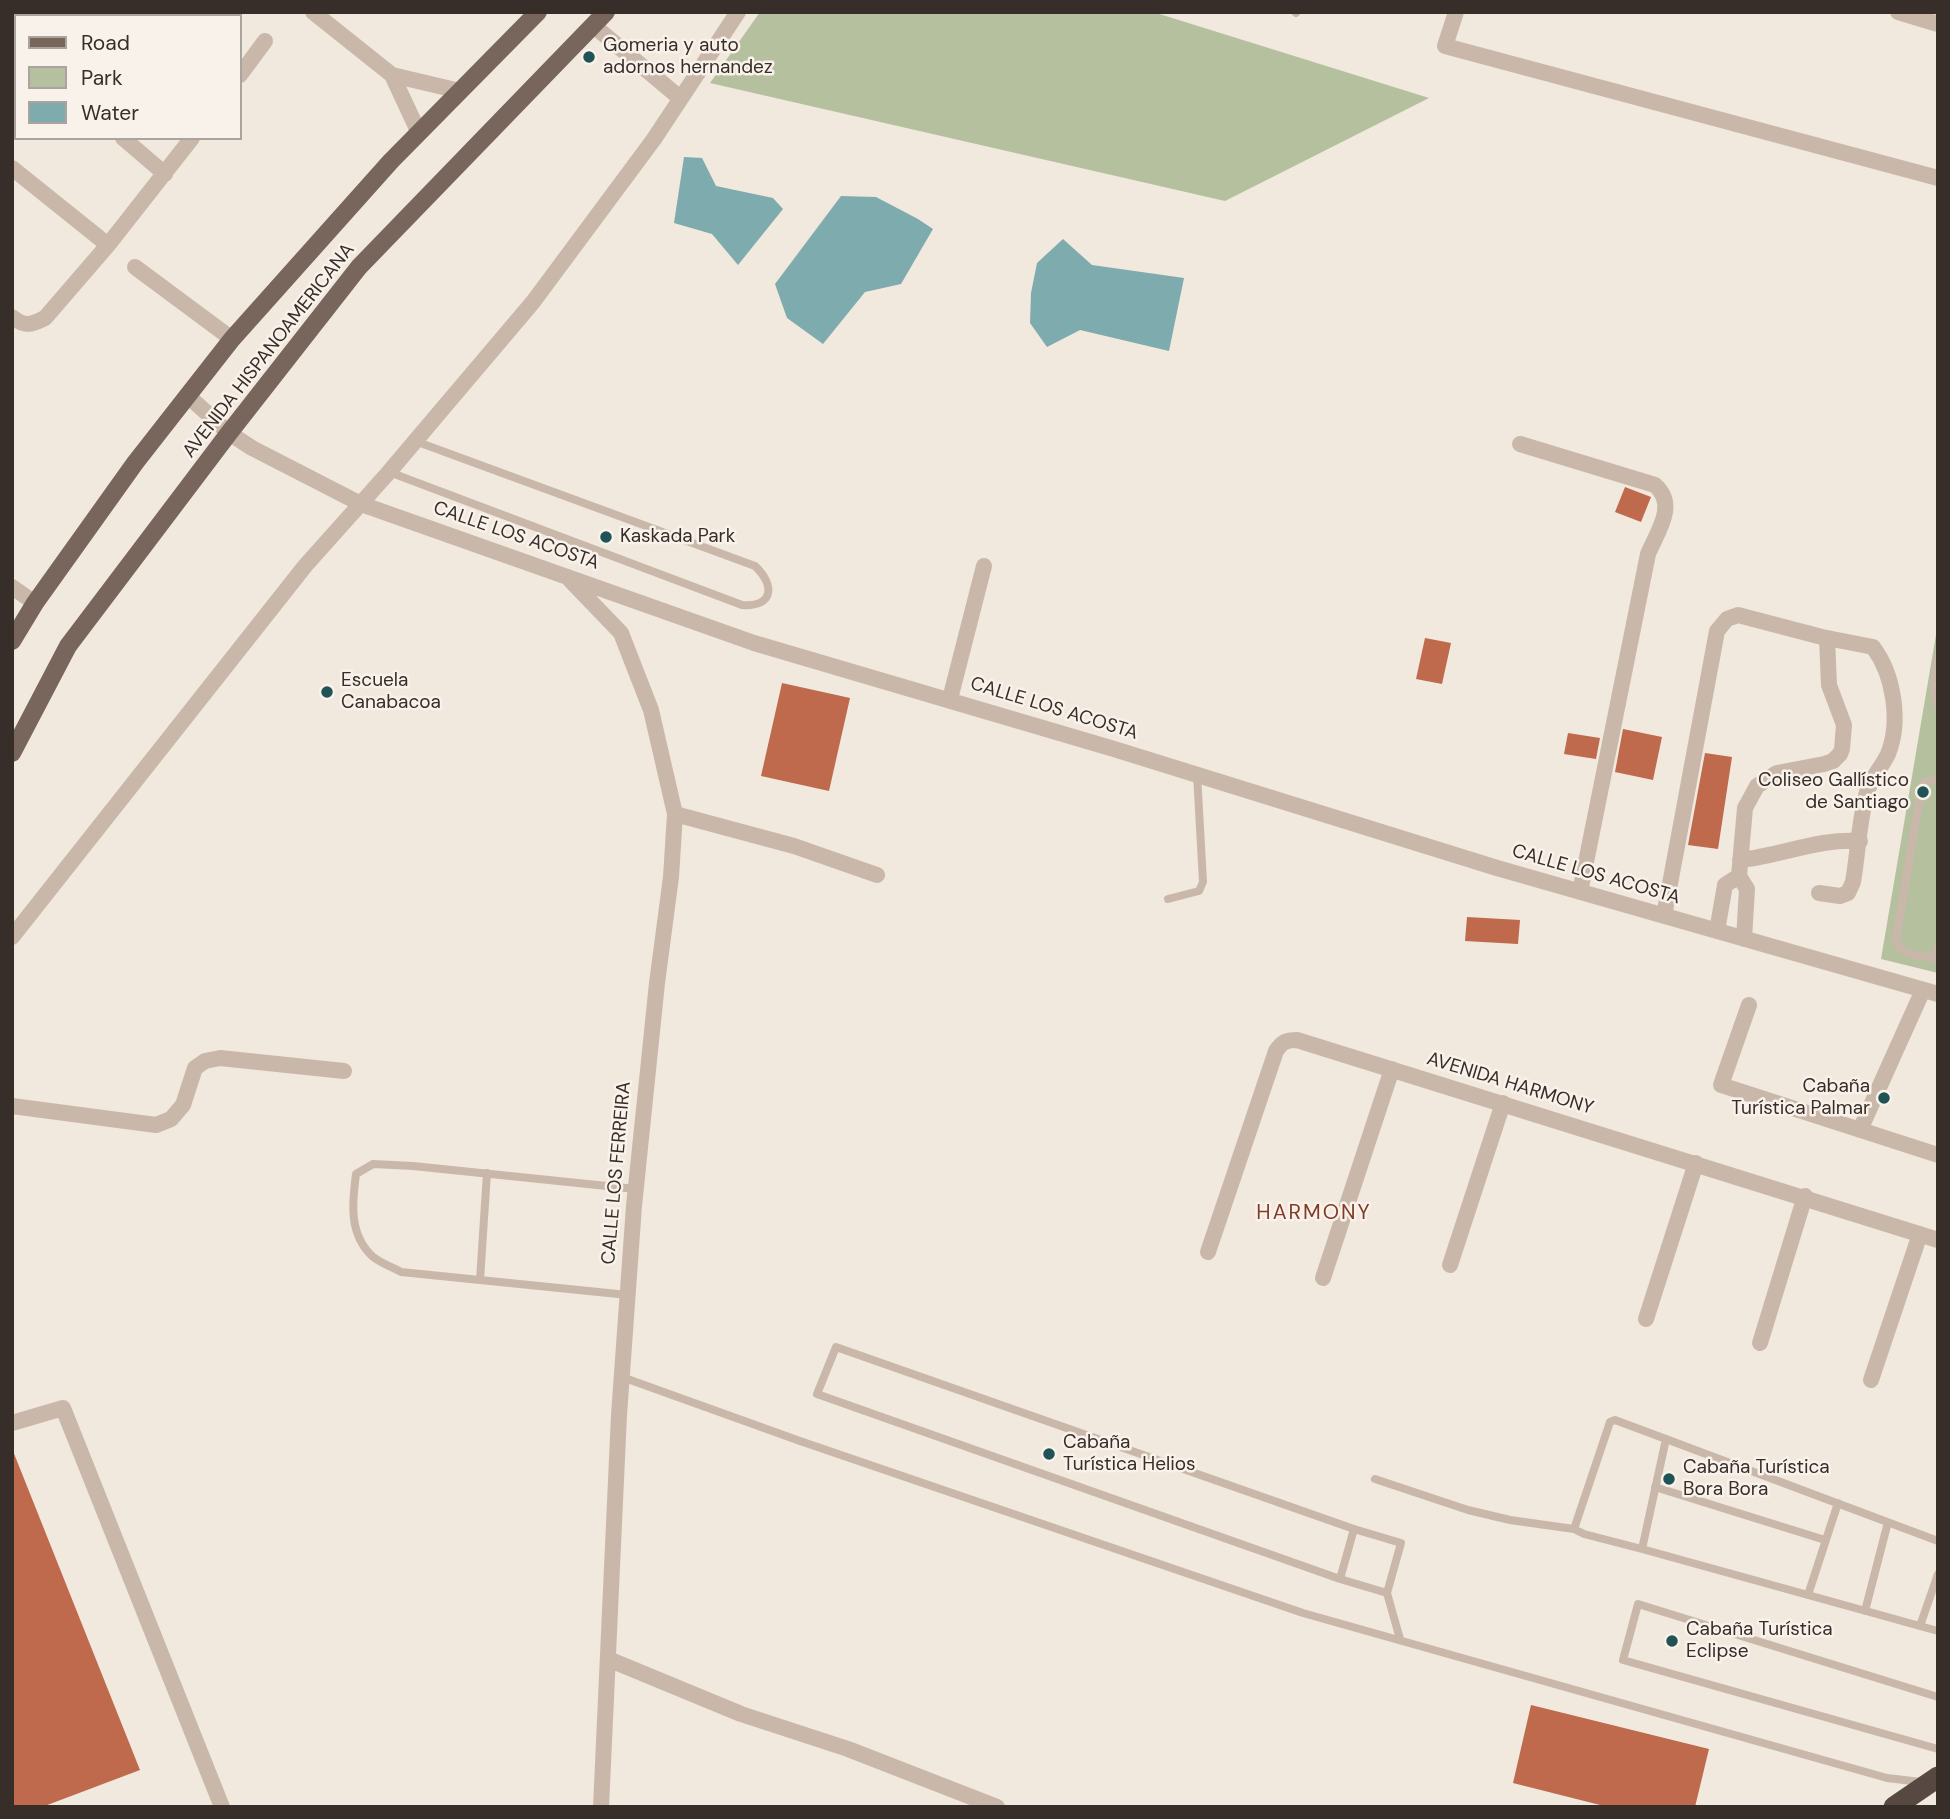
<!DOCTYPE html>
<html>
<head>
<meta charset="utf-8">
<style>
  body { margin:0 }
  #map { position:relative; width:1950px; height:1819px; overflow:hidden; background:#f1e8de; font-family:"DM Sans",sans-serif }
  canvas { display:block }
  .frame { position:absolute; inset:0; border:14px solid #372d29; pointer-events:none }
  .legend { position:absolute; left:14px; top:14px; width:228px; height:126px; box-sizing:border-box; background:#f9f2ea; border:2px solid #aba39d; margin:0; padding:9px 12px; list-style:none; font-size:21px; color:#372d29 }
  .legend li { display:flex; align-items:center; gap:14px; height:35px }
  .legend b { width:35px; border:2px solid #aba39d }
</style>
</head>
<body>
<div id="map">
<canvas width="1950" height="1819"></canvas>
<div class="frame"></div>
<ul class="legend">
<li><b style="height:9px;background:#78655b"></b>Road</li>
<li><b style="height:19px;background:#b4c09e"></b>Park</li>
<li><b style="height:19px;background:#7eabad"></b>Water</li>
</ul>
</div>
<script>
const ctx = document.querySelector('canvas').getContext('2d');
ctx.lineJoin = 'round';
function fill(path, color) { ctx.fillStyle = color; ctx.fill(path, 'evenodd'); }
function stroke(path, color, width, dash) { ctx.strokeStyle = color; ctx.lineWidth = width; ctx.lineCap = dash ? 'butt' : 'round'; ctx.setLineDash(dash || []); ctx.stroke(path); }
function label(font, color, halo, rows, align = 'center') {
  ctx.font = font + ' "DM Sans",sans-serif'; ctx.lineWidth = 5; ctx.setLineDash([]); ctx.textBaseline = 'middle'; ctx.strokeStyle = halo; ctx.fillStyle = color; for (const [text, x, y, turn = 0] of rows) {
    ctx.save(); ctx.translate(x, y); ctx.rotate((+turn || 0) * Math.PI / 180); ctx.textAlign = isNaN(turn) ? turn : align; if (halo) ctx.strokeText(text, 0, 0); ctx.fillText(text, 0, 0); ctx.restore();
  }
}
fill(new Path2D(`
  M760,12H1153L1429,98L1225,201L710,83Z
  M1938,623V973L1881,959Z`), '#b4c09e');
fill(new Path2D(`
  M684,157L702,158L716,186L773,198L783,209L738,265L712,234L674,223Z
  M841,196L876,197L918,219L933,229L901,284L865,292L823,344L787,318L775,284Z
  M1063,239L1092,265L1184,278L1169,351L1080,330L1047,347L1030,323L1031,293L1037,263Z`), '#7eabad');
fill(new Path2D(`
  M1625,487L1651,497L1641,522L1615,512Z
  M1425,638L1451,643L1442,684L1416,679Z
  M782,683L850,698L829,791L761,776Z
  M1623,729L1662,737L1653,780L1615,772Z
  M1568,733L1600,738L1596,759L1564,754Z
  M1705,753L1732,757L1718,849L1688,845Z
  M1467,917L1520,920L1518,944L1465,941Z
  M13,1451L140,1770L42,1807H12Z
  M1531,1705L1709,1749L1695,1807H1608L1513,1783Z`), '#bf694d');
stroke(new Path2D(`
  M1295,12L1296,13
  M389,472L742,605C774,607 775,585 755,566L415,441
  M1938,656C1935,673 1932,691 1938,706
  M1938,778L1924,783L1921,790L1896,939C1899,957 1922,955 1938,959
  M1168,899L1199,891L1203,882L1197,774
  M1935,958L1938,944
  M480,1280L487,1173
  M628,1295L401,1272C392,1267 380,1263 372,1256C349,1234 352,1204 356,1174L373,1164L413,1166L636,1189
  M622,1377L800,1441L1303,1613L1887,1778L1921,1782
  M1375,1479L1468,1510L1510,1520L1574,1529
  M1655,1487L1825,1540
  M1938,1541L1666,1439L1642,1549L1938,1631
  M1642,1549L1584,1534L1574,1529L1610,1422L1615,1420L1666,1439
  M1340,1579L1354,1529
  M1387,1593L1340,1579L817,1394L836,1347L1354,1529L1401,1543L1387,1593L1400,1639
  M1808,1595L1838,1503
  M1865,1611L1888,1522
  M1920,1626L1938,1574
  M1938,1697L1638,1604L1623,1660L1938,1749`), '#c9b8aa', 8);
stroke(new Path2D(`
  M38,12L43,16
  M313,12L392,75L460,91
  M1456,12L1445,46L1938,178
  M1898,12L1938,24
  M109,16L112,12
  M594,26L680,98
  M240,75L265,41
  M392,75L419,133
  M123,138L165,174
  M12,168L108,245
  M135,267L232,339
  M12,317C25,327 31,325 45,318L108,245L192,138
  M188,396L229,433L252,448L361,504L754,643L1114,749L1497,868L1938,994
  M1520,444L1655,485C1678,505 1657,532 1648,554L1580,892
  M570,580L621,633L651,710L675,814L671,877L657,983L634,1206L619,1415L601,1807
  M12,587L35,603
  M950,699L984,566
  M675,814L794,846L877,875
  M1740,860C1781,856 1818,838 1860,841
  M1664,916L1717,631L1727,619L1738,615L1822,637L1873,647C1894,675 1901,722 1888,754C1882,767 1871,778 1867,792C1859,820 1858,853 1853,882L1848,893L1840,896L1819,893
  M1717,931L1725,885L1739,876
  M12,937L305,566L389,472L533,302L654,139L738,12
  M1744,939L1747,889L1739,876L1745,808L1757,786L1777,773L1824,764L1833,761L1840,754L1842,749L1844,725L1829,685L1827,638
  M1749,1005L1721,1085L1938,1155
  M12,1106L156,1125L171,1119L183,1105L195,1068L205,1061L220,1058L344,1071
  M1860,1130L1923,990
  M1208,1252L1276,1051C1282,1042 1286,1040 1297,1040L1938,1240
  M1450,1265L1503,1103
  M1323,1278L1392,1069
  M1646,1319L1696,1163
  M1760,1343L1805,1196
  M1871,1380L1920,1234
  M12,1423L63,1408L222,1807
  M608,1659L741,1714L848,1749L997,1807`), '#c9b8aa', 16);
stroke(new Path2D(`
  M12,641L35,603L135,463L232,339L391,161L538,12
  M12,753L68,646L229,433L359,267L606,12`), '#78655b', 18);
stroke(new Path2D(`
  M1894,1807L1938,1777`), '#574841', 21);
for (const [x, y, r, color] of [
  [589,57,7,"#215356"],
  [606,537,7,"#215356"],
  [327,692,7,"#215356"],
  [1923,792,7,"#215356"],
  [1884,1098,7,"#215356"],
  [1049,1454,7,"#215356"],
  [1669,1479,7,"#215356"],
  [1672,1641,7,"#215356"]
]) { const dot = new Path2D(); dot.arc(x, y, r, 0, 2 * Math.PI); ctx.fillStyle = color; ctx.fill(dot); stroke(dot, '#f9f2ea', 2.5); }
label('19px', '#372d29', '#f9f2ea', [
  ["Gomeria y auto",603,46],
  ["adornos hernandez",603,68],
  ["Kaskada Park",620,537],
  ["Escuela",341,681],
  ["Canabacoa",341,703],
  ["Coliseo Gallístico",1909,781,"right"],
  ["de Santiago",1909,803,"right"],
  ["Cabaña",1870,1087,"right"],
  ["Turística Palmar",1870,1109,"right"],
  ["Cabaña",1063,1443],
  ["Turística Helios",1063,1465],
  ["Cabaña Turística",1683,1468],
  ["Bora Bora",1683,1490],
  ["Cabaña Turística",1686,1630],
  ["Eclipse",1686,1652]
], 'left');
label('19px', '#372d29', '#f9f2ea', [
  ["AVENIDA HISPANOAMERICANA",269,351,-52],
  ["CALLE LOS ACOSTA",516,536,19],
  ["CALLE LOS ACOSTA",1054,709,17],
  ["CALLE LOS ACOSTA",1596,875,16],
  ["AVENIDA HARMONY",1510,1084,17],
  ["CALLE LOS FERREIRA",617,1173,-85]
]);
ctx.letterSpacing = '2px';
label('21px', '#813c27', '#f9f2ea', [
  ["HARMONY",1314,1213]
]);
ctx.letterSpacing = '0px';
</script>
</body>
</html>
